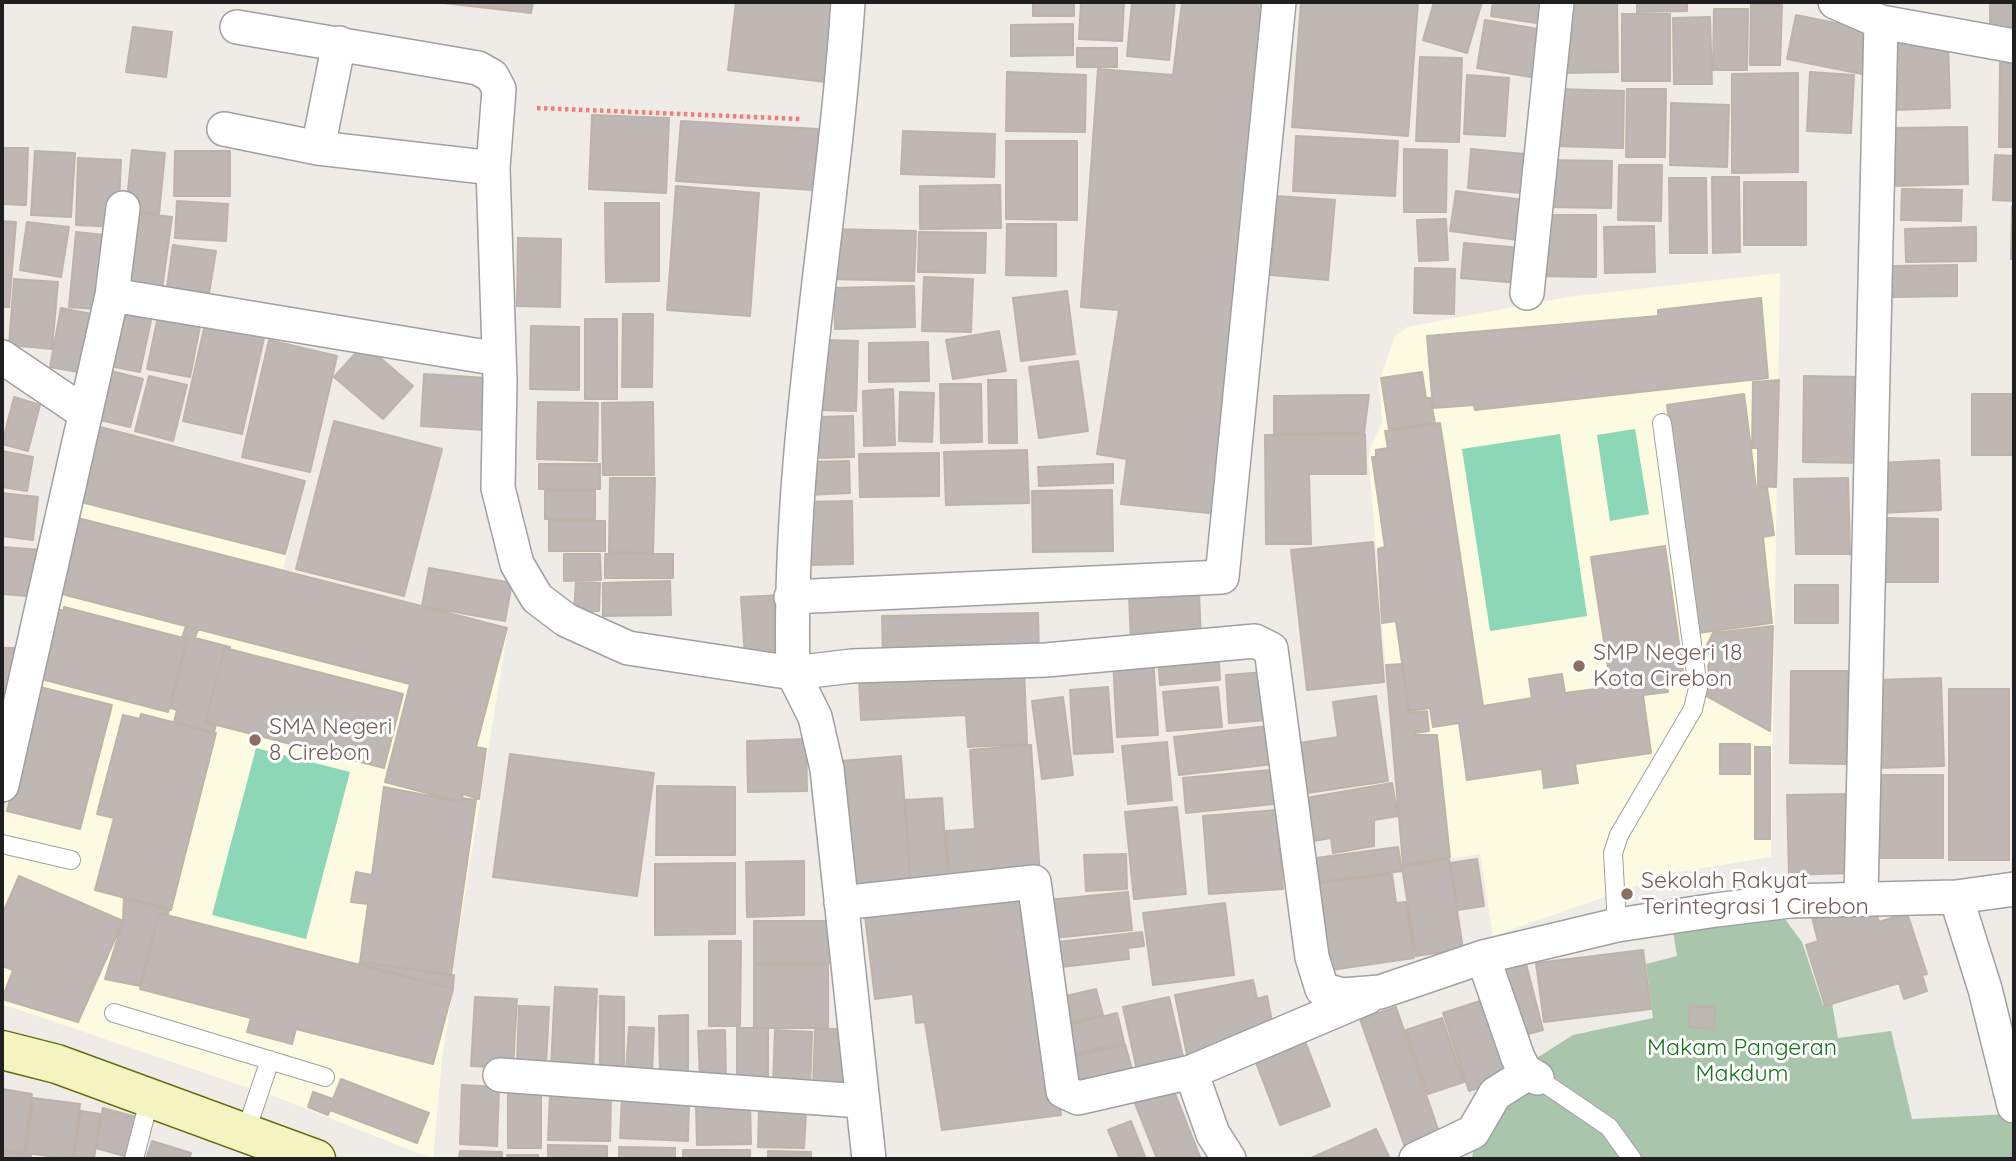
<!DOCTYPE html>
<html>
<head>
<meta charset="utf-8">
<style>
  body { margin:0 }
  #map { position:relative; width:2016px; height:1161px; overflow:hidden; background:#efebe6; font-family:Quicksand,sans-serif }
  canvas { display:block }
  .frame { position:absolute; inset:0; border:4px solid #1f1f1f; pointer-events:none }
</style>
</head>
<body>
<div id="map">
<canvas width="2016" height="1161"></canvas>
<div class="frame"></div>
</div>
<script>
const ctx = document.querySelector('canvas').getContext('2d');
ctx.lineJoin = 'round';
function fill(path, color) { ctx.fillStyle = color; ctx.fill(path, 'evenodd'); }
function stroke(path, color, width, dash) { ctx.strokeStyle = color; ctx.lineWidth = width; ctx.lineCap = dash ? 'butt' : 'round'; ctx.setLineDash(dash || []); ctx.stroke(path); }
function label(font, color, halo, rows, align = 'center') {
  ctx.font = font + ' Quicksand,sans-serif'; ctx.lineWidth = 6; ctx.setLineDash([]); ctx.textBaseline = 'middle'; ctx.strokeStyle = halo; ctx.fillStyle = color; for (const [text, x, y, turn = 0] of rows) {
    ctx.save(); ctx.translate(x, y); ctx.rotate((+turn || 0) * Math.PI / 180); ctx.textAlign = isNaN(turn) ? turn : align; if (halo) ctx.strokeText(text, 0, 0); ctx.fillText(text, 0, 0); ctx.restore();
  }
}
fill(new Path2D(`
  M1780,273L1771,857L1673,873L1493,936L1480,854L1402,866L1369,462L1370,448L1382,423L1379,381L1395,336L1407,327L1567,297Z
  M95,424L306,480L283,569L508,628L453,968L455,975L442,1060L433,1159L284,1100L2,1004V828L90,430Z`), '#fcfbe1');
fill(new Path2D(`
  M1785,919L1802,942L1823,1005L1832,1004L1838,1038L1891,1031L1912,1119L2010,1114L2014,1130V1159H1472L1474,1145L1532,1061L1573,1035L1653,1018L1646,964L1677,956L1673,932Z`), '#a9c6ac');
fill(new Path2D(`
  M1635,429L1649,514L1610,521L1597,435Z
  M1560,434L1587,616L1490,631L1462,449Z
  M256,748L350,772L306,939L212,915Z`), '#8bd7b7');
const building = new Path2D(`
  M435,2H533L531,13Z
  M736,2H834L825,82L728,70Z
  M1033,2H1074V16H1033Z
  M1081,2H1124L1122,41L1079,39Z
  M1132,2H1175L1169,60L1127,56Z
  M1182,2H1272L1218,514L1121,504L1127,459L1097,454L1119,310L1081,307L1098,69L1173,75Z
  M1301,2H1418L1408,136L1292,127Z
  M1434,2H1482L1467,53L1423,40Z
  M1493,2H1553L1549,25L1491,16Z
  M1562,2H1617L1618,72L1563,73Z
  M1637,2H1687V11L1637,12Z
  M1990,2H2014V32H1990Z
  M1751,5H1782L1780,65H1750Z
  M1714,9H1748L1747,70H1713Z
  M1622,14H1670V81H1622Z
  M1796,15L1875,31L1867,75L1787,59Z
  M1710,17L1712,84H1674L1673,18Z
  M1485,20L1550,31L1542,79L1477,68Z
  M1073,24V55L1011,56V25Z
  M133,27L172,32L166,77L126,72Z
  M1948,41L1950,108L1895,110L1893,42Z
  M1077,48H1117V67H1077Z
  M1420,57L1462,58L1459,142L1416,141Z
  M2000,63L2014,64V147H1999Z
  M1007,72L1086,75L1085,132L1006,131Z
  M1810,72L1854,75L1851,133L1807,131Z
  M1798,73V172L1732,173V74Z
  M1467,75L1509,78L1505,136L1464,134Z
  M1557,89L1624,91L1623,148L1556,146Z
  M1627,89H1666L1665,157H1626Z
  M1671,103L1729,105L1727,167L1670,165Z
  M592,115L669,118L666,193L589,189Z
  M681,121L818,129L814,190L676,181Z
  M1967,127L1968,184L1893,186V128Z
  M903,131L995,134L994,177L901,174Z
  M1296,136L1398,141L1395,196L1293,191Z
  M1006,141H1077V220L1006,219Z
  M2,148H28L26,205L2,204Z
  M1404,149L1447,150L1446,212H1404Z
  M1471,149L1536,155L1532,194L1468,188Z
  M132,150L165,153L159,214L126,210Z
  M35,151L75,153L71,217L31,215Z
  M175,151H230V196H174Z
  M1995,155L2014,156V201L1993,200Z
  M78,158L121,160L118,227L76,225Z
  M1546,160L1612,161L1611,208L1545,207Z
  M1619,165H1662L1661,221L1618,220Z
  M1712,177H1739L1740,252L1713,253Z
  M1669,178H1706L1707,253H1670Z
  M1744,182H1806V245H1744Z
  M1000,185L1001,228L920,229V186Z
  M676,186L759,193L750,316L667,310Z
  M1902,189L1962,190L1961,221L1901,220Z
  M1456,191L1531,201L1525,241L1450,231Z
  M1277,196L1335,200L1328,280L1271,275Z
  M177,201L228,204L226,241L175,238Z
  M605,203H659V281L606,282Z
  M2012,206H2014V259H2011Z
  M132,212L172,217L162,289L122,284Z
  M1540,215H1596V277L1539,276Z
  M1446,219L1448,260L1419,261L1417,220Z
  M2,221L16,222L9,307H2Z
  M27,222L69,227L61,277L20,270Z
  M1007,224H1056V276L1006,275Z
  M1654,226L1655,272L1605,273L1604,227Z
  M1976,227V261L1906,262L1905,229Z
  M830,229L916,231L914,281L829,279Z
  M76,232L114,236L107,310L69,307Z
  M919,232L986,233L985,273L918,272Z
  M518,238L561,239L560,307L517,306Z
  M1464,243L1522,248L1519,283L1461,278Z
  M173,245L216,251L209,293L167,287Z
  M1957,265V296L1893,297L1892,266Z
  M1415,268L1455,269L1454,314L1414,313Z
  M924,277L973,279L971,332L922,331Z
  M14,279L58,282L52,349L9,345Z
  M914,286L915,327L835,329L834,288Z
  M1067,291L1075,354L1021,361L1013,298Z
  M114,298L154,306L140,372L100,364Z
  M1761,298L1768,378L1475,410L1474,405L1433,408L1427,336L1658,316V310Z
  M160,307L202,316L190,377L147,369Z
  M61,308L102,316L90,374L50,367Z
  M623,314H653L652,387H622Z
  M585,319H617V399H585Z
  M206,320L265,334L242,434L183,421Z
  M531,326L579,327V390L530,389Z
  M999,331L1006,371L953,379L946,340Z
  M269,340L337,356L310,472L242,457Z
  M823,340L858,341L856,411L821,410Z
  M928,342L929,381L869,382V343Z
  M364,344L413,386L383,419L334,377Z
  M1078,361L1088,431L1039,438L1029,367Z
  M99,368L143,379L130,427L87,417Z
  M1422,372L1426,398H1430L1435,423L1389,429L1381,378Z
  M424,374L487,378L484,430L421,426Z
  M149,376L187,385L173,441L135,431Z
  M1804,376L1862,377L1860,463L1803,462Z
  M988,380H1016L1017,443H989Z
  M1779,380L1776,487L1758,486V448H1752L1753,382Z
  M940,384H981L982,442L941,443Z
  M893,389L895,445L864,446L863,391Z
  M900,392L934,393L932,442L899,441Z
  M1744,394L1756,488H1767L1774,535L1763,537L1772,623L1698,633L1667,405Z
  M1972,394H2014V455H1972Z
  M1369,395L1364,433L1274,434V396Z
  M14,397L40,405L28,451L2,444Z
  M538,402L598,403L597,461L537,459Z
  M653,402L654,475H603L602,403Z
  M853,416L854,457L820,458L818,417Z
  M334,421L442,449L404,596L296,569Z
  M1440,423L1483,706L1532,698L1529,679L1562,674L1565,693L1611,687L1591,557L1665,546L1683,671L1665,673L1668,692L1643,695L1651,753L1575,764L1578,783L1544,788L1542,769L1467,780L1459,723L1433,727L1430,708L1409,711L1396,621L1382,623L1378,549L1385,547L1372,457H1376V450L1388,448L1385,431Z
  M97,426L305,481L285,554L77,501Z
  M1365,434L1366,474H1309L1311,544H1266L1265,435Z
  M1027,450L1029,503L946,505L944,452Z
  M2,451L33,457L27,491L2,487Z
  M939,453V496L860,497L859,454Z
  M1939,460L1941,510L1880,513L1878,463Z
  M849,461L850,493L807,495L806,462Z
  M539,464H600V489H539Z
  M1113,464V483L1039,486L1038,467Z
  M610,478H655L653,553L609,552Z
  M1848,478L1850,554H1796L1794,479Z
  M1112,490L1113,551L1033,552L1032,491Z
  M545,491H595V519H545Z
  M2,493L38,497L33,540L2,536Z
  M852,501L853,564L805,565L804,502Z
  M74,517L507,628L476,747L486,749L479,799L463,794L461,802L385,782L410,684L54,592Z
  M1885,518L1938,519V582H1884Z
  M549,520L605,521V551H549Z
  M1373,542L1384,682L1307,690L1291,550Z
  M2,547L42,550L39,597L2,594Z
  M564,554H600L601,580L564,581Z
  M605,554H673V578H605Z
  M429,568L512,583L505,621L422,606Z
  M670,581L671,615L603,616V583Z
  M576,582L600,583L599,611H574Z
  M1795,585H1838V623H1795Z
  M1199,591L1201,641L1131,644L1129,594Z
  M783,595L787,654L745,657L741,597Z
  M51,607L64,611V607L187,639L168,712L45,680L46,676L38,674Z
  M1038,613L1039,654L883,658L882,616Z
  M186,626L198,629L195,638L230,647L229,649L225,648L205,722L216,724L214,733L174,722L177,710L170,708L187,639L182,638Z
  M1773,626L1770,731L1703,694L1710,681L1708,666L1713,656L1704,651L1713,633Z
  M2,648H14L13,699L2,746Z
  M225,648L403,694L384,768L205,722Z
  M1218,648L1220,680L1160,685L1158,652Z
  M1153,657L1158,735L1117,737L1113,659Z
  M1402,664L1409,713L1427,711L1429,731L1415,733V735H1437L1450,857L1403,865L1386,665Z
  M1024,669L1027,744L968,747L966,715L861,720L859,678Z
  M1791,671H1848L1846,764L1790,763Z
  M1266,672L1269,720L1229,723L1226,675Z
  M1941,678L1944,766L1878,768L1875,680Z
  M40,687L112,705L80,829L7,811Z
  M1108,687L1113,752L1074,754L1070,690Z
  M1218,687L1222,727L1167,731L1163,692Z
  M1949,689H2009V860H1949Z
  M1376,696L1388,781L1307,793L1300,743L1338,737L1333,702Z
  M1063,697L1073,775L1042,779L1032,701Z
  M141,714L216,733L171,910L95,890L114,818L97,814L123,715L140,719Z
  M1268,726L1273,764L1179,775L1174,737Z
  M806,739L807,791L748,792L747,741Z
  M1167,742L1172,800L1128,804L1122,746Z
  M1720,744H1750V774H1720Z
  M1031,745L1040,875L950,885L946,831L975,829L970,750Z
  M1755,747H1770V839H1755Z
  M510,754L654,773L637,896L493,877Z
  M901,756L911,889L851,893L841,761Z
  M1281,769L1284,803L1186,813L1183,778Z
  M1868,775H1943V858H1868Z
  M1392,783L1398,816L1374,820V846L1333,853L1331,838L1302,843L1295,800Z
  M657,786L735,787V855H656Z
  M384,787L461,802L462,798L476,800L451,975L360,962L368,904L351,902L356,872L372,875Z
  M1849,794L1851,873L1789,875L1787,795Z
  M942,798L948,886L911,888L905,800Z
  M1177,807L1186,894L1134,899L1125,812Z
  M1277,810L1283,889L1209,894L1203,816Z
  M1398,847L1402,871L1319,882L1316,858Z
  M1126,854L1127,889L1086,891L1084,855Z
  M1449,859L1463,949L1416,956L1402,867Z
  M1477,859L1484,906L1458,910L1450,863Z
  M804,861V915L747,917L746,862Z
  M735,863V934L655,935V864Z
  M1392,874L1396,903L1406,902L1414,958L1331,970L1319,883Z
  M19,876L123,921L78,1022L2,999L13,970L2,966V915Z
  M1029,888L1061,1115L942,1130L925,1022L916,1023L913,994L875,999L864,908Z
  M1128,892L1132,930L1053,938L1048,900Z
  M124,897L169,909L168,915L159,913L140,986L105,979L123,921Z
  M1225,903L1234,975L1153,985L1143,913Z
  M1874,906L1879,922L1907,913L1927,974L1922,975L1927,991L1904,999L1899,983L1825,1006L1806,945L1818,941L1811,913Z
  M159,913L453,989L433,1064L296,1029L292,1044L247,1032L251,1018L140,989Z
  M754,921H835V963H754Z
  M1142,932L1144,946L1128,948L1129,959L1053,968L1050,943Z
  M709,941H741L740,1026H709Z
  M1643,950L1651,1009L1544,1022L1536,963Z
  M1525,960L1543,1030L1513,1038L1494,968Z
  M360,962L454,975L453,989L359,964Z
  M754,965H828V1028H754Z
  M1253,980L1257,999L1267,996L1273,1027L1188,1060L1175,995Z
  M555,987L597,989L593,1070L551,1067Z
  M1096,989L1103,1015L1060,1026L1053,999Z
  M600,996L624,997V1073L600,1072Z
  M475,997L517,999L513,1068L471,1066Z
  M1169,997L1186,1069L1139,1079L1123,1007Z
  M1492,997L1518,1075L1469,1091L1443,1013Z
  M519,1006L549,1007L546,1066L517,1065Z
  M1690,1006L1715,1007L1714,1029L1689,1027Z
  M1396,1007L1442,1141L1407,1153L1360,1019Z
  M1117,1013L1124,1042L1067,1056L1060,1027Z
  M688,1015V1075H660L659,1016Z
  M1442,1018L1464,1082L1428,1094L1406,1030Z
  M629,1027L654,1028L652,1074L626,1072Z
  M737,1028H768V1083H737Z
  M815,1029H854L852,1091L813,1088Z
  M725,1030L726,1079H700L698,1031Z
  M775,1030L812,1032L810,1087L773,1086Z
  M1305,1041L1330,1106L1280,1125L1255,1060Z
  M1125,1044L1134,1077L1076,1091L1067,1058Z
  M341,1079L429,1113L417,1143L330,1110L328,1115L308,1107L313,1092L333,1099Z
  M462,1085L499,1087L497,1146L460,1144Z
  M1172,1086L1201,1159H1157L1134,1101Z
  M2,1089L32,1094L24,1153L2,1151Z
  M508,1093H541V1148H508Z
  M550,1095L611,1097L610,1141L548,1140Z
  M33,1098L80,1104L73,1159L26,1153Z
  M622,1098L689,1101L688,1141L620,1138Z
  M750,1104L751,1144L697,1145L696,1105Z
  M103,1108L140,1118L128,1157L96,1148Z
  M81,1111L100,1114L94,1159H74Z
  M759,1111L806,1112L804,1148L758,1147Z
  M1131,1121L1146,1159H1120L1108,1130Z
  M1376,1129L1390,1159H1309Z
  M152,1141L191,1153L189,1159H146Z
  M548,1145L607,1146V1159H548Z
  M619,1147L675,1148V1159H619Z
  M683,1150H750V1159H683Z
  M460,1151L502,1152V1159H459Z
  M768,1151L811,1152V1159H768Z
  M2,1152L31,1155L30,1159H2Z
  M507,1155H538V1159H507Z`);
fill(building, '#bfb7b3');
stroke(building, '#bfb2a9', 2);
const lane = new Path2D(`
  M2,844L71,860
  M1617,925L1613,853L1619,835L1693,709L1698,688L1662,423
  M114,1013L325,1077
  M1537,1078L1609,1127L1632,1159
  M246,1131L270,1060
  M134,1159L150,1097`);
const street = new Path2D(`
  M848,2C833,225 787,449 793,673L852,666L1046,660L1255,641L1271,649L1312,957L1322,989L1342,995L1380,992L1483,957L1617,925L1716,910L1790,901L1956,897L2014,889
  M1835,2L1881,22L2014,46
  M237,27L478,68L492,76L499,89L493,168L500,381L498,488L517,564L537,598L566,620L628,648L793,673L815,717L827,769L869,1159
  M224,129L318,148L493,168
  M318,148L339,43
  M1527,293L1557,2
  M112,295L499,359
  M2,357L85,413
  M791,597L1222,577L1279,2
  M2,785L112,295L123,208
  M1861,897L1881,22
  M1956,897L1985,989L2014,1106
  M841,903L1034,882L1063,1091L1078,1098L1191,1072L1368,997
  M1483,957L1518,1058L1525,1071L1537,1078
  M1191,1072L1213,1134L1229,1159
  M500,1075L861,1101
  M1416,1159L1473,1132L1495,1094L1528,1073`);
const secondary = new Path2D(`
  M2,1050L57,1064L316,1159`);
stroke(lane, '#a0a0a0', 20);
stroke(street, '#a0a0a0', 36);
stroke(secondary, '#666d0f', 41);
stroke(new Path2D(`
  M537,108L801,119`), '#ed8078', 4.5, [3.5, 3.5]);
stroke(lane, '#fff', 18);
stroke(street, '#fff', 33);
stroke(secondary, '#f3f4bf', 38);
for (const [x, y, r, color] of [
  [1579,666,7,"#8d6e63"],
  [255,740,7,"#8d6e63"],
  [1627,894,7,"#8d6e63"]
]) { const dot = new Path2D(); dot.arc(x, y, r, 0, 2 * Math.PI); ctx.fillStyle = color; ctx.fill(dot); stroke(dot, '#fff', 2.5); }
label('23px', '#785e54', '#fff', [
  ["SMP Negeri 18",1593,653],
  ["Kota Cirebon",1593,679],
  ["SMA Negeri",269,727],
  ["8 Cirebon",269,753],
  ["Sekolah Rakyat",1641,881],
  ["Terintegrasi 1 Cirebon",1641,907]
], 'left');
label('23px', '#16741a', '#fff', [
  ["Makam Pangeran",1742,1048],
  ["Makdum",1742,1074]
]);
</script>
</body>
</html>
